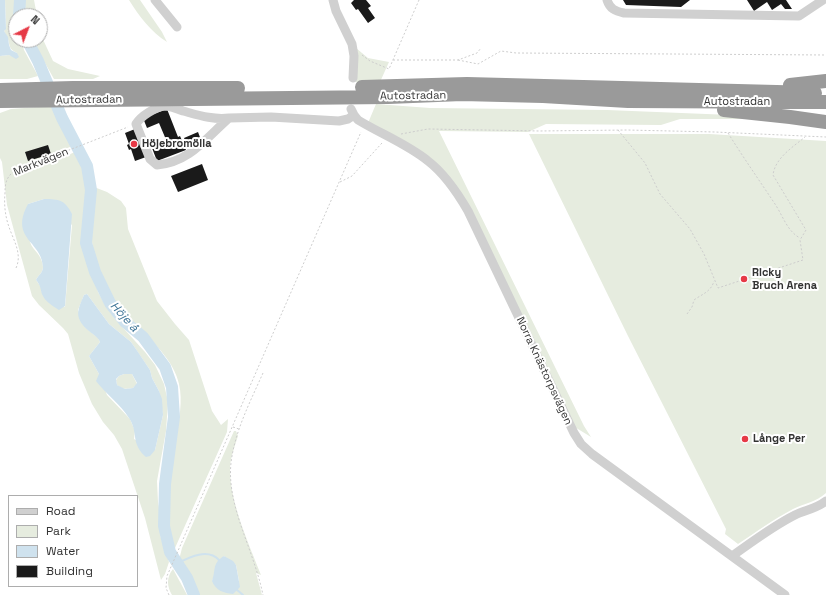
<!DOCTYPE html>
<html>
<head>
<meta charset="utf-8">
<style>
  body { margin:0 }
  #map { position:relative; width:826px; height:595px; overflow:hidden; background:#fff; font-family:"Space Grotesk",sans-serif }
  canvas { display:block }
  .legend { position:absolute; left:8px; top:495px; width:130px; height:92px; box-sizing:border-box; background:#fff; border:1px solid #adadad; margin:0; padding:5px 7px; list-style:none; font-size:12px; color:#333 }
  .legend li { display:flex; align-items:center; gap:8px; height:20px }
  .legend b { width:20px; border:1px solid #adadad }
  .north { position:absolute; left:8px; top:8px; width:40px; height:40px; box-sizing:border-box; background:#fff; border:1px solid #adadad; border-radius:50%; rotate:42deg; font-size:11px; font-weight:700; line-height:16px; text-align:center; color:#333 }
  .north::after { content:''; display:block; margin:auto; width:14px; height:18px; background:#e63946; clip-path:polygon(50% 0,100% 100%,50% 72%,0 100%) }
</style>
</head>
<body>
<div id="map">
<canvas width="826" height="595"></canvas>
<ul class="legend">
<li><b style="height:5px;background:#d0d0d0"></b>Road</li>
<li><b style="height:11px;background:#e6ecdf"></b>Park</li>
<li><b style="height:11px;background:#cfe2ee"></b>Water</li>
<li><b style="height:11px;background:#1a1a1a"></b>Building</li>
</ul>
<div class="north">N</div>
</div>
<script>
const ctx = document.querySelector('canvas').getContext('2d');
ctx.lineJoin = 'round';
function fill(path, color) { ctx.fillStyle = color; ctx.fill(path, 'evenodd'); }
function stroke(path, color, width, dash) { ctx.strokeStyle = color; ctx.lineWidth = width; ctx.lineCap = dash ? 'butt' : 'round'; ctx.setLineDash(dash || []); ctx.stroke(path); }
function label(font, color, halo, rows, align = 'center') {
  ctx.font = font + ' "Space Grotesk",sans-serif'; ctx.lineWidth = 4; ctx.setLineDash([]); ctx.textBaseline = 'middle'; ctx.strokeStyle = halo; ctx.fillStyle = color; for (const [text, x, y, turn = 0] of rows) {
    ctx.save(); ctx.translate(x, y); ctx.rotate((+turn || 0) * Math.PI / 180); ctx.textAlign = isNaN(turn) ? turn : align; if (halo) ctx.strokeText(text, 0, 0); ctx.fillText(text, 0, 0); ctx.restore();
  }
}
fill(new Path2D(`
  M5,0H16V40H21L24,50L38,76L27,79H0V56L9,55L14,57L17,53C7,48 11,45 7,37C6,35 5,33 4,31L6,28Z
  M24,0H34L37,16H24Z
  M129,0H140L162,32L167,42C151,32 139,16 129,0Z
  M40,33L53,61L68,69L100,76L93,79H54L32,40H40Z
  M356,48L368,58L389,62L380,82H355Z
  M376,104L430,108L607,110L756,116L739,119H680L661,125L546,124L528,132L439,131L584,426L591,437L573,426L480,228L440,169L368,123Z
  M52,106L72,146L63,150L66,156L77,151L83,167L87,184L86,212L83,230V243L89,268L96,283L98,292L105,305L116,320L145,352L155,365L164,384L168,402L166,431L157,481L158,502L159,508L160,535L169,562L165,574L161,580L145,518L122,449L114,435L103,422L92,404L79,373L68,334L63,328L39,305L32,296L7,205L2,162L0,158V113L11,109ZM44,199L72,225L65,307L42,292L41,287L36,280C38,275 43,273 43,267C42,254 33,251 30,242C28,232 28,214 28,204ZM87,294L109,324L131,342L150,370L152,378L159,391L163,415L155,450L134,439L135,431L130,419L107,395L99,374L89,356L100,342L98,338L86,328L78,310L84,295Z
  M529,134H709L826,141V493C816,502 805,503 793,509C774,519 756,532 738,544L725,534L726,529L628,336Z
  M94,187L107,192L121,201L126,208L128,229L157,301L175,324L189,340L212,411L221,425L228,419L227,432L175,548C160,522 170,467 176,438C179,420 183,401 179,384C174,362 156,345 141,330C132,321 121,312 114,301C105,287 94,258 92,242C89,224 93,205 94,187Z
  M124,374H132L137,384L133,388C126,389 123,390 117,385L116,380L119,376Z
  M234,431H236L238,436C235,446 230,458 230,469C230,503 249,544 261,575L256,573L262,595H197L191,580L179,560L182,548ZM224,556L236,565L239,581H212Z
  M173,569L186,593L187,595H172C167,586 166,578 173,569Z`), '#e6ecdf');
fill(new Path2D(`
  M0,0H5L6,29L4,31L8,37L9,45L11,50L17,53L19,57L16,59L9,55L0,56Z
  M44,199C59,199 65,200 72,214L65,306L59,310C53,306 46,302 43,296C40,291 42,287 36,280C38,275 43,273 43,267C42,241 9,239 28,204Z
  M87,294L109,324L131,342L138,352L150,370L152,378L159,391L162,399L163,415L155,450L150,456L146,457C130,443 139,433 129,418C121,405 106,394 96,381L99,374L89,356L100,342C98,337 94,335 89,331C74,318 77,311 84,295ZM124,374H132L137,383L133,388L125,389L117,385L116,379L119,376Z
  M224,556L233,561L236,565L240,587L233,594C224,593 216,591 212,581C216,570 212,563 224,556Z`), '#cfe2ee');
stroke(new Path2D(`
  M178,563C190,557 208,548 219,560
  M236,589L243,595`), '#cfe2ee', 2);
stroke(new Path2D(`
  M19,16L20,0
  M27,40L38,61L62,118L87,166L91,190L86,243L95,272L110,303L125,322L143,337L165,367L172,387L174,417L165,484L164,526L170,552L187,578L194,595`), '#cfe2ee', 12);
fill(new Path2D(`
  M354,0H366L371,6L368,8L375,18L368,23L358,9L356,10L351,3Z
  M623,0H690L681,7L626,5Z
  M747,0H786L792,9H785L781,4L772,10L767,2L754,11Z
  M167,109L178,137L180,136L186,150L157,161L152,148L167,142L159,123L147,128L143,118Z
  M135,129L146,157L135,161L131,149L129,150L127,145L129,144L125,133Z
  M198,132L201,140L187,145L184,138Z
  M48,145L51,154L28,161L25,152Z
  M202,164L208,180L178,192L171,176Z`), '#1a1a1a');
stroke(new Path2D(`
  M362,55L370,61L389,69L419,0
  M393,60H458L477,53L481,48
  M458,60L478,64L501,51L516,53L826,55
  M618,130L645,163L660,194L690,229L704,254L718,288L803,260L800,240L806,230L773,175C775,158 793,147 805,137
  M728,133C743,157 759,180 775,204C783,216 787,231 800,238
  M401,134L428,129L539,131L627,130L715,132L826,137
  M340,182L352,176L382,143
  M16,268C23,253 12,238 8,224C5,214 4,204 5,193C5,184 6,178 13,172L128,127
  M687,314L692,307L694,300C702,294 711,292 714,281
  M263,373C251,400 237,427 232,456C225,494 244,531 255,566C258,575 261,585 263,595
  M233,427L239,429
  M169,595L166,588L167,576L361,132`), '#cdcdcd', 1, [2, 2]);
stroke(new Path2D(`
  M155,0L177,27
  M333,0L336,11L352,44L354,56L353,78
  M607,0C610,9 615,11 624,13L799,16L823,0
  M351,109L354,115L358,120C381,134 407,144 428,161C445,174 457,192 468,211L574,433L581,444L592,454L785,595
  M229,118C213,120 198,115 183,111C178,109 170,106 165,106C155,107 141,116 136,124L150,159L157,165C190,162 206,138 229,118L271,117L339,121L348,119L354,115
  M732,556C752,542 773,526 795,515C805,510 816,509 826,501`), '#d0d0d0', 9);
stroke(new Path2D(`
  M790,85L826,81
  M362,87L467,84L815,93
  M0,90L73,88H238
  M0,101L388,97L462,94L543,96L628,101L826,102
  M724,110L790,117L826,122`), '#9a9a9a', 14);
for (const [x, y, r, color] of [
  [134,144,4,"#e63946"],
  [744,279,4,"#e63946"],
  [745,439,4,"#e63946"]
]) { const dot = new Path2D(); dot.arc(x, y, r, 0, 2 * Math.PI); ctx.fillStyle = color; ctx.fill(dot); stroke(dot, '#fff', 1.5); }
label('11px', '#333', '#fff', [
  ["Autostradan",413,96,-1],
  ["Autostradan",89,100,-1],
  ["Autostradan",737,102],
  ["Markvägen",41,162,-22],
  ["Norra Knästorpsvägen",544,371,65]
]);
label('bold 11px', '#333', '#fff', [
  ["Höjebromölla",142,144],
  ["Ricky",752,273],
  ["Bruch Arena",752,286],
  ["Långe Per",753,439]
], 'left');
label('italic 12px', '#3f7597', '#fff', [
  ["Höje å",124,317,48]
]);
</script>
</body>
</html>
